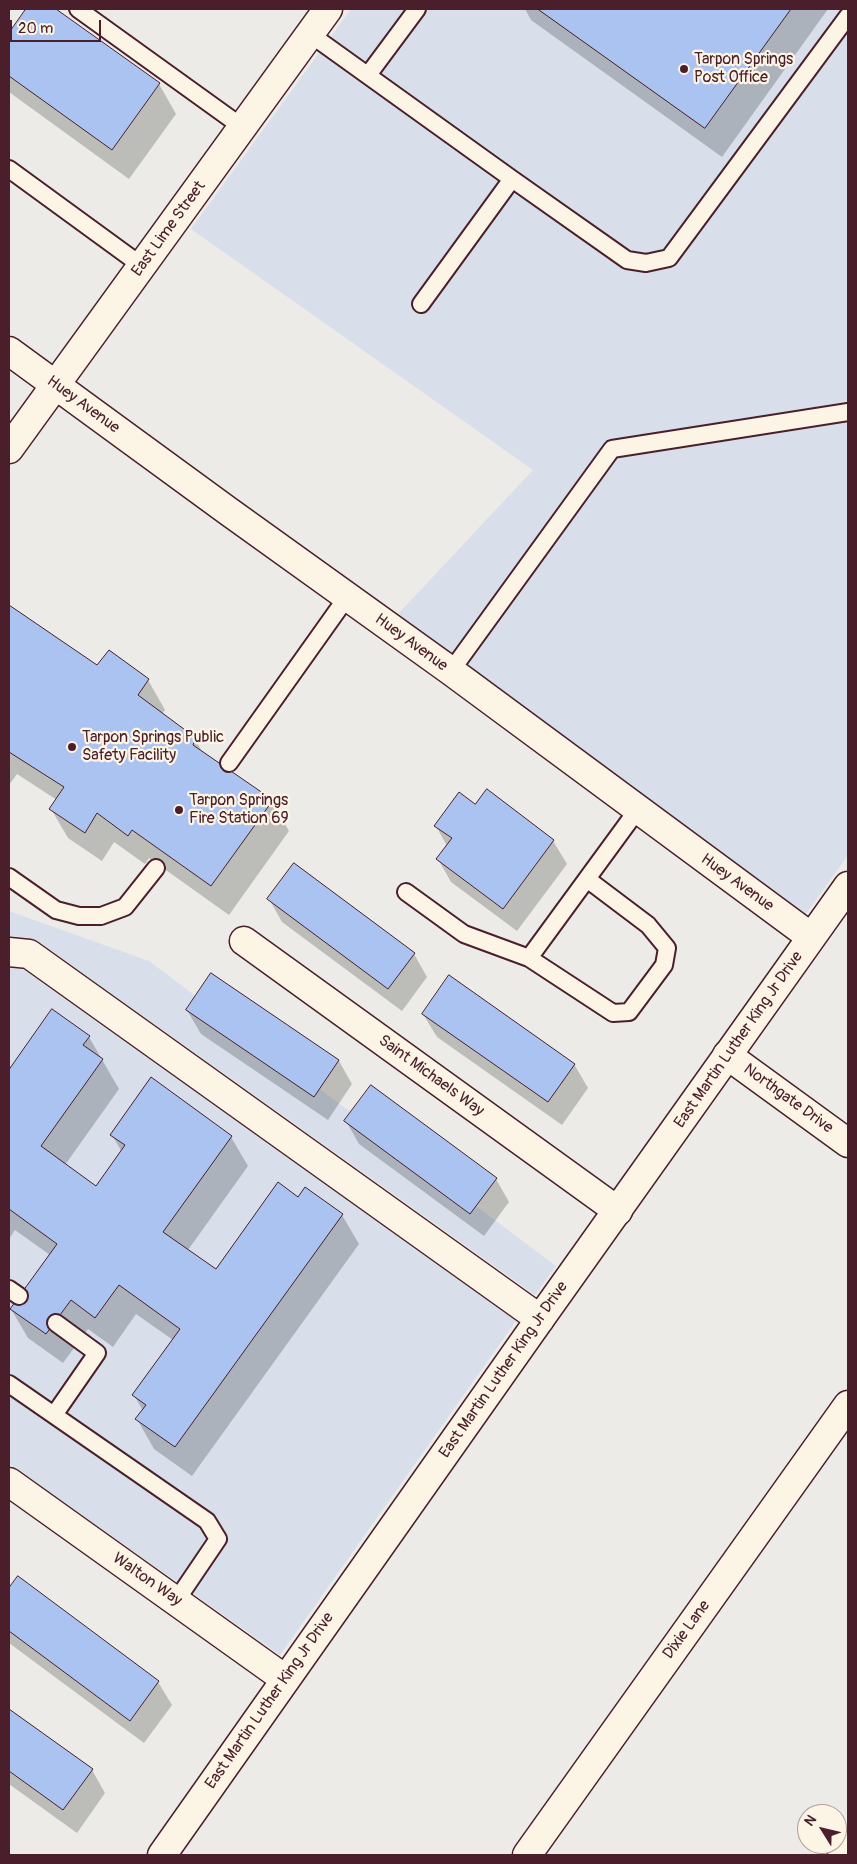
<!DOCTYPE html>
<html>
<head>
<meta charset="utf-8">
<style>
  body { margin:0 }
  #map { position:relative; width:857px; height:1864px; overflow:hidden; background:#ecebe7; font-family:Pangolin,sans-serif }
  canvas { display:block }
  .frame { position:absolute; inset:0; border:10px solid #4a1f2b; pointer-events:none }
  .north { position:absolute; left:797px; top:1804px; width:50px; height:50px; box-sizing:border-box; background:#fcf5e5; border:1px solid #b59f9b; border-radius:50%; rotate:306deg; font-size:14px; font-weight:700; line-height:20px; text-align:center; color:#4a1f2b }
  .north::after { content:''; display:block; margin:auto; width:18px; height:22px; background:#4a1f2b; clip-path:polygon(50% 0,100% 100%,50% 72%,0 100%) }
  .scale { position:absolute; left:10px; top:20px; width:91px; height:22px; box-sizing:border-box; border:2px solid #4a1f2b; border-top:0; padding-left:6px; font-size:15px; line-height:18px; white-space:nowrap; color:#4a1f2b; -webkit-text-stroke:4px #fcf5e5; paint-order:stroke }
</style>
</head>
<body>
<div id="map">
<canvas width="857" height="1864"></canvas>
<div class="frame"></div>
<div class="north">N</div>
<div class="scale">20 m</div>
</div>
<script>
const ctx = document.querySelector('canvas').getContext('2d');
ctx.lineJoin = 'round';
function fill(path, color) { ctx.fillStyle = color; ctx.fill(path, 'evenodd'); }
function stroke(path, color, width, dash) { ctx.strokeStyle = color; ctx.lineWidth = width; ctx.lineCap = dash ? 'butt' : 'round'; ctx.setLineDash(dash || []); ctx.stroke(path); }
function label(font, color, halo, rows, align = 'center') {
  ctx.font = font + ' Pangolin,sans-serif'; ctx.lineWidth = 4.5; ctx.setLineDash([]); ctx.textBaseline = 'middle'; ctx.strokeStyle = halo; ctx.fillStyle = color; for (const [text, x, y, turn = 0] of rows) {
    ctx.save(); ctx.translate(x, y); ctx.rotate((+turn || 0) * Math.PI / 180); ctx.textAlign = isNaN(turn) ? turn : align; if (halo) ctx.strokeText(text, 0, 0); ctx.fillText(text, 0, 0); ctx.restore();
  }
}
fill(new Path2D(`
  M351,9H848V855L806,914L398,614L533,470L191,229Z
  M9,911L149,961L556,1266L535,1295L38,941L29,938L9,936Z
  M9,968L24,970L516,1321L280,1655L9,1463Z`), '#d8dfea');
fill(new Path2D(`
  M28,9H54L159,84L176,114L129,179L9,92V35Z
  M525,9H828L722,157L531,20Z
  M9,607L97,667L148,680L165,710L162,714L195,739L204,755L272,801L289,831L229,915L149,858L145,864L114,842L102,861L68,838L51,809L57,800L17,774L9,785Z
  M487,791L553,841L567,864L517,931L451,882L438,859L447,846L436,826L475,806Z
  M269,899L414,954L427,977L402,1011L282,922Z
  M211,975L339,1061L352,1084L328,1120L201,1034L187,1010Z
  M53,1011L89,1037L119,1089L65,1165L96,1188L122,1152L112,1135L231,1137L248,1166L188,1250L216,1271L298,1199L342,1215L359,1244L192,1476L154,1449L137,1419L143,1411L134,1395L173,1340L136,1314L113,1347L88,1329L63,1363L28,1338L11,1309L50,1255L15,1230L9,1239V1072Z
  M423,1014L574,1064L588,1088L562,1125L437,1037Z
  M346,1121L496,1179L509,1202L484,1236L359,1144Z
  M18,1578L158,1682L172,1705L144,1743L9,1643V1590Z
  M9,1711L92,1770L105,1793L77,1833L9,1784Z`), '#0003');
const building = new Path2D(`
  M26,9H56L160,83L112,150L9,76V33Z
  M538,9H791L705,128Z
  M9,605L97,665L109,650L149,679L138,695L196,738L193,745L273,800L211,886L132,830L128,836L97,813L85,833L49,809L64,787L9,752Z
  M487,789L554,840L503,909L436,859L452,838L434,826L459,792L475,804Z
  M294,863L415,953L388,989L267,899Z
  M211,973L339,1060L314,1097L186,1010Z
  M449,975L575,1064L548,1102L422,1014Z
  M52,1009L90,1036L83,1045L103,1059L41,1146L96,1186L125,1145L110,1135L151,1077L232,1136L163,1232L216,1269L278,1182L298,1197L305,1187L343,1214L175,1447L135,1419L146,1405L132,1395L180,1329L119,1285L95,1318L71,1300L46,1334L10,1309L57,1244L9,1209V1070Z
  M371,1085L497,1178L470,1214L344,1121Z
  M18,1576L159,1681L130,1721L9,1631V1588Z
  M9,1709L93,1769L63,1810L9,1771Z`);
fill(building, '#aac3f1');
stroke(building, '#4a1f2b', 1);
const service = new Path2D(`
  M78,9L242,127
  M310,34L512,179L627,260L646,263L669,258L848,16
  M368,75L417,9
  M9,169L142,266
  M421,304L512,179
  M451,671L612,449L848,412
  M229,763L347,597
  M9,877L56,910L79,916H101L125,907L156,868
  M406,892L464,934L529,958L638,809
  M529,958L613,1013L629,1012L664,965L667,948L648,925L587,879
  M9,1289L19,1296
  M9,1384L207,1521L218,1539L176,1601
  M54,1415L97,1353L56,1323`);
const minor = new Path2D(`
  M9,449L328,9
  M244,941L618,1211
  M9,952L29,954L540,1319
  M727,1055L848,1143
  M9,1482L285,1679
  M527,1855L848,1405
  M842,1855L848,1846`);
const tertiary = new Path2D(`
  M9,351L228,511L451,671L811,937
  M162,1855L540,1319L848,886`);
stroke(service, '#4a1f2b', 20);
stroke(minor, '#4a1f2b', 31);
stroke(tertiary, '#4a1f2b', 31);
stroke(service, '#fcf5e5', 16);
stroke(minor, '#fcf5e5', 28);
stroke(tertiary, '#fcf5e5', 28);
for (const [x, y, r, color] of [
  [684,69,5,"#4a1f2b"],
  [72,747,5,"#4a1f2b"],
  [179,810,5,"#4a1f2b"]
]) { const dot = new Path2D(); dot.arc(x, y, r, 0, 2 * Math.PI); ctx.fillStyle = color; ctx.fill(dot); stroke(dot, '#fcf5e5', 2); }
label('16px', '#4a1f2b', '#fcf5e5', [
  ["Tarpon Springs",694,60],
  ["Post Office",694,78],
  ["Tarpon Springs Public",82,738],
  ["Safety Facility",82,756],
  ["Tarpon Springs",189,801],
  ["Fire Station 69",189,819]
], 'left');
label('16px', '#4a1f2b', '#fcf5e5', [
  ["East Lime Street",169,229,-54],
  ["Huey Avenue",83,405,36],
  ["Huey Avenue",411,643,36],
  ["Huey Avenue",737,883,36],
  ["East Martin Luther King Jr Drive",739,1040,-55],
  ["Saint Michaels Way",431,1076,36],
  ["Northgate Drive",788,1099,36],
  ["East Martin Luther King Jr Drive",504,1370,-55],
  ["Walton Way",147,1580,35],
  ["Dixie Lane",687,1630,-54],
  ["East Martin Luther King Jr Drive",270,1701,-55]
]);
</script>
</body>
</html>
